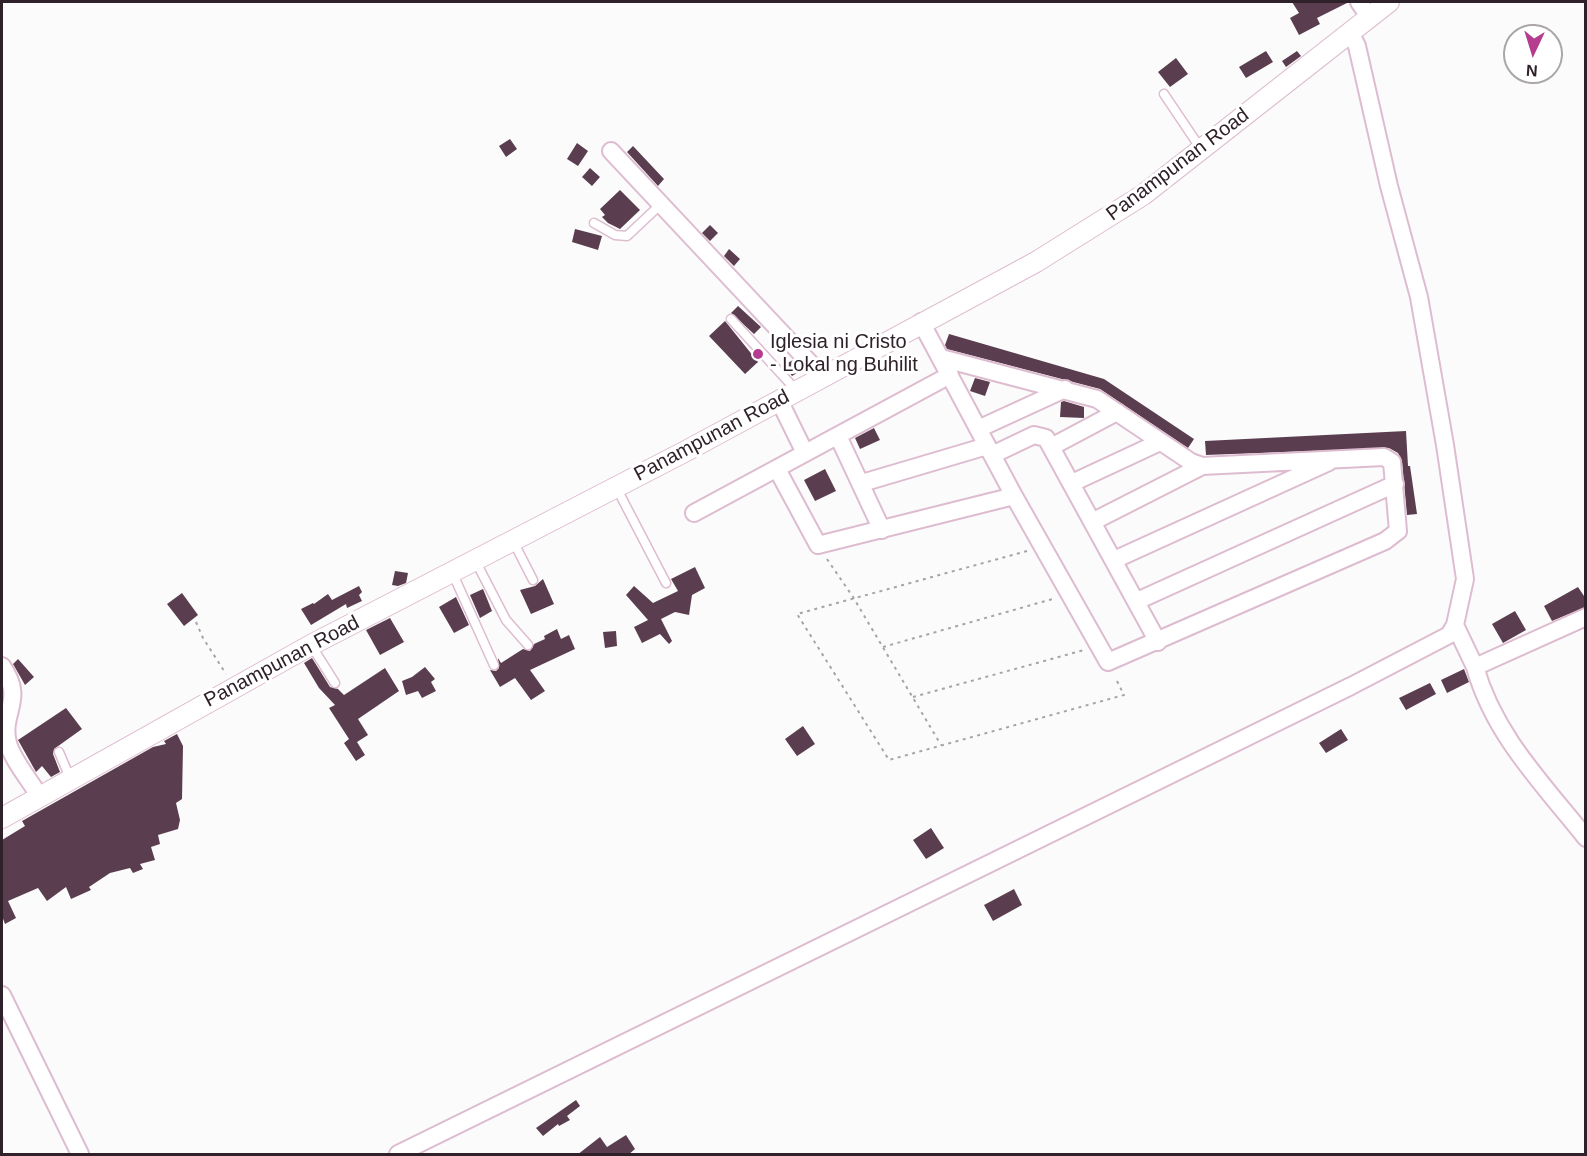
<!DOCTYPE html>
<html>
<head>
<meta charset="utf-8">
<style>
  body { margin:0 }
  #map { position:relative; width:1587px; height:1156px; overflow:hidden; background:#fbfbfb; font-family:Arial,sans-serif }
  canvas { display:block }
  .frame { position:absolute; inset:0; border:3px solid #2e2129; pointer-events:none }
  .north { position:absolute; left:1503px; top:24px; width:60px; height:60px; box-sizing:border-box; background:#fff; border:2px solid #aba6a9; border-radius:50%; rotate:184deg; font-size:16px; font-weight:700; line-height:24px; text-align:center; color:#2e2129 }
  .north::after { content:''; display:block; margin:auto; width:21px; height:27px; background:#b53c8f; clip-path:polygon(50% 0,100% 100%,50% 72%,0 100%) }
</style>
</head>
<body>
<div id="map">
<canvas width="1587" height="1156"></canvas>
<div class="frame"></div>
<div class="north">N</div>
</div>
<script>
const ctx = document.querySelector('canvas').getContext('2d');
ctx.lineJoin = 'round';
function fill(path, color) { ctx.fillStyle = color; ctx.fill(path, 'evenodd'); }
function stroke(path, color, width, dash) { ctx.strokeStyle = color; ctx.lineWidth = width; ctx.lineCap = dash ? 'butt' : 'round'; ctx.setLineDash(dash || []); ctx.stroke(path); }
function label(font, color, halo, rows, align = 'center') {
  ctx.font = font + ' Arial,sans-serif'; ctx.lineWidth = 6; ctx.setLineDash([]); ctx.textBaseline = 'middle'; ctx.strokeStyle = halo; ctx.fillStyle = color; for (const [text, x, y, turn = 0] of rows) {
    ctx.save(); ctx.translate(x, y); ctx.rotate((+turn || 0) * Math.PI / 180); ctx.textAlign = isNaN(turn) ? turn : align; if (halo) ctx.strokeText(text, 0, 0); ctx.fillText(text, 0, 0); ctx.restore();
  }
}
fill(new Path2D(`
  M1292,2H1349L1317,18L1320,24L1299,35L1290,18L1299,13Z
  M1266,51L1273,62L1246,78L1239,67Z
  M1297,51L1301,56L1286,67L1282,61Z
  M1176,58L1188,74L1170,87L1158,72Z
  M510,139L517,149L506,157L499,146Z
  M577,143L588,151L578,166L567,159Z
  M633,146L664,179L658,186L627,152Z
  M590,168L600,177L592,186L582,177Z
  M620,190L640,210L620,229L608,223L602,217L605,215L600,209Z
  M710,225L718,233L710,241L702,233Z
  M575,229L602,236L598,250L572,242Z
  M729,249L740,259L734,266L724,256Z
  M738,306L761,327L754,334L731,313Z
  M725,321L758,362L745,374L709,336Z
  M949,334L1104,379L1194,439L1188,448L1100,389L947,349L945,345Z
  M793,360L802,370L792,376L784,365Z
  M975,378L990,382L985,396L970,391Z
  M1064,401L1084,407V418L1060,417L1061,402Z
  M874,428L880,440L860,449L855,438Z
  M1406,431L1408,466H1410L1417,514L1407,515L1402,461L1398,453L1389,448L1206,455L1205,441Z
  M825,469L836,491L815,501L804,480Z
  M695,567L705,588L692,595L689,615L675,612L661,619L672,641L669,644L660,634L642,643L634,627L648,620L626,595L634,586L653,603L678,591L671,579Z
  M395,571L408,573L406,583L398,586L392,585Z
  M543,579L554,604L531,614L520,590L535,586Z
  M359,586L362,592L359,595L362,601L347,608L346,604L311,625L301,609L313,603L314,604L328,594L332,600Z
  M1578,587L1586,599V607L1552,621L1544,606Z
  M483,589L492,611L480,618L470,595Z
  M182,593L198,615L184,626L167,604Z
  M456,597L469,625L454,633L439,607Z
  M1515,611L1526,630L1503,643L1492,624Z
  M390,618L404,642L380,655L366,630Z
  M557,629L561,639L569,635L575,649L530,670L545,691L531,700L515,678L500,687L490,670L496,671L499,668L498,658L501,663L523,649L530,651L534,644L545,639L544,636Z
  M616,631L617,646L605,648L603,632Z
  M312,658L330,687L338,689L344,695L385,668L399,691L358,719L368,735L357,742L365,755L356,761L344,743L349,739L329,708L335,705L319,688L304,663Z
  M18,659L34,677L25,685L13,664Z
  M425,667L435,679L431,682L436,691L422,698L418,691L406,695L402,681L412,677Z
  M1464,669L1469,682L1447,693L1441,680Z
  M1430,683L1436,694L1406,710L1399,698Z
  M66,708L82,729L54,749L53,754L60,772L51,777L42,766L36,772L18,740Z
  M803,726L815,744L797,756L785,739Z
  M1341,729L1348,740L1326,753L1319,743Z
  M177,734L183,746L182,799L176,803L180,820L178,829L158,835L160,844L151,847L155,860L140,864L143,869L133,873L130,868L110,873L89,887L91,890L71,899L66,887L47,901L38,888L8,901L16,918L5,924L2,916V840L25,826L22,821L153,747L166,744L164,741Z
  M931,828L944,848L926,859L913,840Z
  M1014,889L1022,905L993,921L984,905Z
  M576,1100L580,1106L567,1116L570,1120L559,1126L558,1124L543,1136L536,1128Z
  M626,1135L635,1149L628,1155H577L600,1137L607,1147Z`), '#5a3e4f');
const service = new Path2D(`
  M1164,94L1201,149
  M594,223L615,235L627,236L661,204
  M731,319L796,390
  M616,487L666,583
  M513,541L533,580
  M475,560L506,620L528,645
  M452,572L494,665
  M311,645L335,683
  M59,752L70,778`);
const minor = new Path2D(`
  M1359,2L1370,18
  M611,151L823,377
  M921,322L1014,496L1108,662L1385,541L1398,531L1392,462L1384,457L1202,466L1191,462L1097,399L941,358
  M779,400L805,453
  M978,429L1065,389
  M838,436L882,530
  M1051,447L1117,412
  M992,455L1034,435L1046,438L1158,642
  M777,469L818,545L1014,496
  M862,483L987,446
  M1072,483L1160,442
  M694,513L950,375
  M1092,522L1202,466
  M1114,560L1329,462
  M1137,601L1395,484
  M1455,625L1475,667L1586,617
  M2,666C26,701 0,712 8,743C13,761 30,780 39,796
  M1475,667C1494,735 1543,784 1586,838
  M2,995L80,1154
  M398,1154L1351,686L1449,635L1455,625L1465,579L1445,445L1419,297L1389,186L1357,46L1351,34`);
const tertiary = new Path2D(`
  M2,818L311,645L686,451L1036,262L1143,195L1389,2`);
stroke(service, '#debcd0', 11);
stroke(minor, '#debcd0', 20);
stroke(tertiary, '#debcd0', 22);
stroke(new Path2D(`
  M1027,551L797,614L889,760L1124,695L1115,677
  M827,559L853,597L941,745
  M196,622L203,638L226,674
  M883,647L1056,598
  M913,697L1084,650`), '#a8a3a6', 2, [3, 4.5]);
stroke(service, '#fff', 8);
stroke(minor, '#fff', 16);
stroke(tertiary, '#fff', 20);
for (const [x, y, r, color] of [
  [758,354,6,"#b53c8f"]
]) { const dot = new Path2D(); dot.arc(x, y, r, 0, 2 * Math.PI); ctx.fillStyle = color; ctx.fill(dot); stroke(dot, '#fff', 2); }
label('20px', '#2e2129', '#fff', [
  ["Panampunan Road",1178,165,-37],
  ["Panampunan Road",712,436,-28],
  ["Panampunan Road",282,662,-28]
]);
label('20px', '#2e2129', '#fff', [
  ["Iglesia ni Cristo",770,342],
  ["- Lokal ng Buhilit",770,365]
], 'left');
</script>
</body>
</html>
